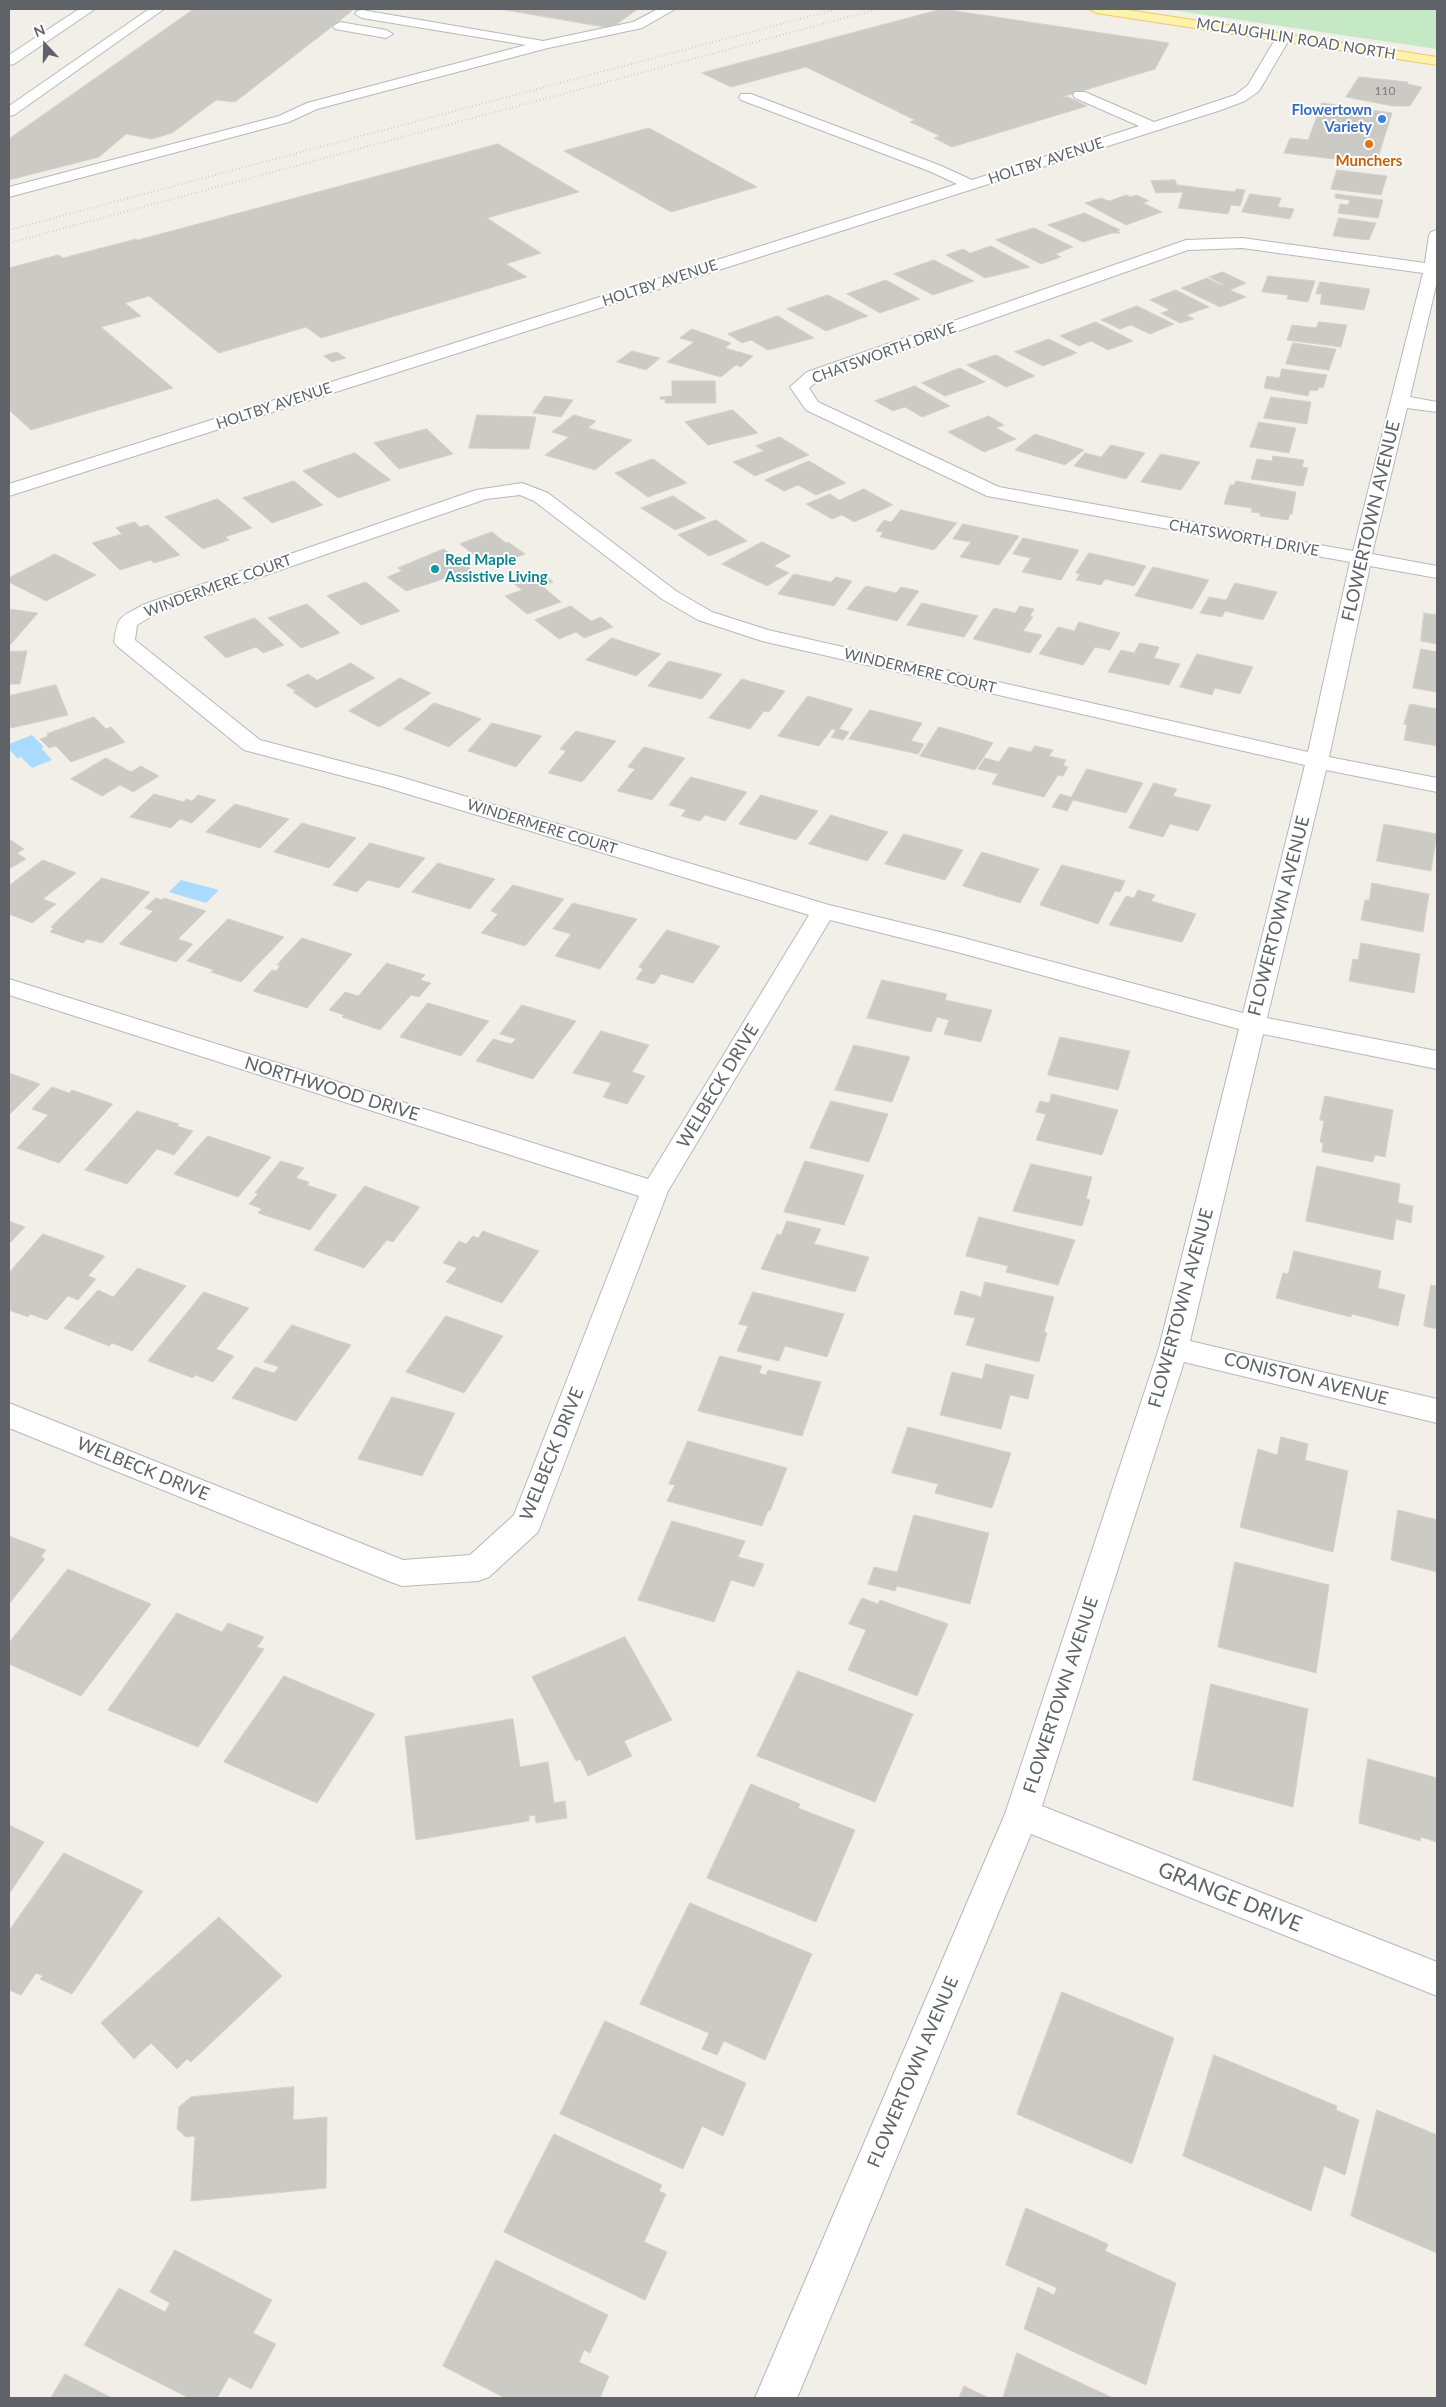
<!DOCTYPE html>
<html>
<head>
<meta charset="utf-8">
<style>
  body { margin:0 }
  #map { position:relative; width:1446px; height:2407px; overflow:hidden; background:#f1efe8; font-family:Lato,sans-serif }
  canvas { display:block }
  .frame { position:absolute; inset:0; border:10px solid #5f6368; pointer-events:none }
  .north { position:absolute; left:20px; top:20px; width:50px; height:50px; -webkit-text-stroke:4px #fff; paint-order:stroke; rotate:339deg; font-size:14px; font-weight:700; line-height:20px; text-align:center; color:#5f6368 }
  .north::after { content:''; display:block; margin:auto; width:18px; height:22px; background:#5f6368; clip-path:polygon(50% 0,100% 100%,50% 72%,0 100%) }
</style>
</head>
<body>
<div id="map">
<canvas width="1446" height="2407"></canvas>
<div class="frame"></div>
<div class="north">N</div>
</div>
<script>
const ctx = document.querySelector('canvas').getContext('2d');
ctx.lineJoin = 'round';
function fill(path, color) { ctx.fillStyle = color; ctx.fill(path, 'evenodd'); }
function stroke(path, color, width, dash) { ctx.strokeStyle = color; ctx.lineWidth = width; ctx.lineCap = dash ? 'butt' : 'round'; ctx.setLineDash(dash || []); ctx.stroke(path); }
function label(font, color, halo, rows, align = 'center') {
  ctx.font = font + ' Lato,sans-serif'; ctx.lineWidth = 4; ctx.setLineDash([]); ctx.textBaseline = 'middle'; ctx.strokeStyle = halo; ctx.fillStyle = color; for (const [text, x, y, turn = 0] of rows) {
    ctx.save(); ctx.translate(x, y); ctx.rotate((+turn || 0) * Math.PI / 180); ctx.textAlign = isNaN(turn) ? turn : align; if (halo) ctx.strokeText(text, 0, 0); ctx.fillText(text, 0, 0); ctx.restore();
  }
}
fill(new Path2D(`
  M1165,9H1437V49Z`), '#c5e8c5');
fill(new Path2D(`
  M32,735L44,747L41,748L52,760L32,768L21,757L17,758L9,749V744Z
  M181,880L219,890L206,903L169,892Z`), '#aadaff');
const building = new Path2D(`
  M194,9H336L352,11L235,102L216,100L172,133L152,139L126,134L99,157L9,180V139Z
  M500,9H638L611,28Z
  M942,9L1169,43L1155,69L1062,97H1068L1087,106L952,147L934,138L940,136L910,122L915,120L806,67L731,87L702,73Z
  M1359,77L1408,82L1407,84L1422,87L1410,106H1393L1346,97Z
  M1322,103L1392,113L1376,164L1284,153L1290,138L1308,140Z
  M649,128L757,187L671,212L564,151Z
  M498,144L579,192L487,218L541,253L506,264L527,277L321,338L306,327L219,353L149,296L125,303L141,316L101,327L173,388L31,430L9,410V268L58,255L63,258L136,239L137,240Z
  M1337,170L1387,176L1381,195L1331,189Z
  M1175,180L1177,185L1235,192L1236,189L1245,190L1240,206L1231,205L1228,214L1178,208L1183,192L1156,193L1151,181Z
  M1250,194L1281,198L1278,207L1294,209L1290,219L1242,212Z
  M1336,194L1383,200L1378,218L1338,213L1340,204L1348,205L1350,200L1335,198Z
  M1127,195L1130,197L1137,195L1149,201L1143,203L1162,212L1126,225L1085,203L1101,198L1109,201Z
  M1085,213L1120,230L1117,231L1120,233H1112L1083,242L1048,225Z
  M1339,218L1376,223L1369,240L1333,236Z
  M1034,228L1073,247L1055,254L1061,257L1041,264L996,240Z
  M991,246L1030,267L985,278L946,255L963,249L970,253Z
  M934,260L974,281L933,295L894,274Z
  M1223,272L1246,283L1230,290L1246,297L1220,307L1181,288L1207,278L1221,285H1224L1209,277Z
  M1268,276L1315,281L1308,302L1287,299L1288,295L1262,292Z
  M886,280L920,299L880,313L847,294Z
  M1320,282L1370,289L1364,310L1320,304L1322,294H1316Z
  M1176,290L1209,307L1186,315L1194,319L1180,323L1161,313L1170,310L1150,300Z
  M828,295L868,316L826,331L787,309Z
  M1137,306L1174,324L1150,334L1131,325L1120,329L1101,320Z
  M778,316L814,338L768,350L751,340L742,343L728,334Z
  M1096,322L1133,341L1108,350L1091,341L1079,346L1060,336Z
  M1319,322L1347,325L1341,347L1287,340L1292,325L1316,328Z
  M692,329L731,343L725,348L753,356L741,367L736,365L721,377L667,362L694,342L680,338Z
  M1049,339L1077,353L1043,366L1015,352Z
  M1293,343L1336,349L1329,370L1286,364Z
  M632,351L660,358L646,370L617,362Z
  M337,352L346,358L332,362L324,356Z
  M996,355L1035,376L1006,387L967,365Z
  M960,368L985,382L945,396L922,383Z
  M1282,369L1327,375L1323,388L1319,387L1317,391L1310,390L1308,396L1264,388L1267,376L1279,378Z
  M672,381H715L716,403H665V399H660V397L672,396Z
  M915,386L950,406L922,417L905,407L893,411L875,401Z
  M545,396L573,400L561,417L533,413Z
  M1271,397L1311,402L1307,424L1264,418Z
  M733,410L758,433L708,445L685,422Z
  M477,415L536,417L529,449L469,448Z
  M574,415L596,421L588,428L632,440L595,470L545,455L569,437L552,432Z
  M989,416L1004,425L996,428L1016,439L984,452L948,432Z
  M1259,422L1296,428L1289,453L1250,447Z
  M427,429L453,454L399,469L374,443Z
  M1035,434L1084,450L1065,465L1015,450Z
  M780,437L809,455L755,476L733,462L764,451L756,446Z
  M1111,445L1145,453L1126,479L1074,466L1085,453L1101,457Z
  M355,453L391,480L338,498L303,471Z
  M1161,454L1200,462L1181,490L1141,482Z
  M1273,456L1304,460L1302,467L1308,468L1303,486L1251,479L1257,459L1272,461Z
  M653,459L687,483L648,497L615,473Z
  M809,461L846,483L816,495L798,485L784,491L765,480Z
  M294,481L323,505L272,523L243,498Z
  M1236,481L1296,492L1292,514H1290L1288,520L1260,516V513L1251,512L1252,508L1224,504L1230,485H1234Z
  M864,489L893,505L854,522L842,515L832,519L806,504L830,494L839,500Z
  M673,496L706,518L675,530L641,508Z
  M218,499L252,528L225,537L229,540L203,549L165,517Z
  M901,510L957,523L934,550L880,537L883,532L876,531L884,520L891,522Z
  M716,520L747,541L709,556L678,535Z
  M135,522L140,527L148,525L180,555L154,563L151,560L120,570L92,543L122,534L116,528Z
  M963,524L1019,536L999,565L960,557L971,542L953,539Z
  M492,532L506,543L508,542L525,554L490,567L460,544Z
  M1023,538L1079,550L1061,580L1022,572L1031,558L1013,554Z
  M762,542L791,556L774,566L789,573L767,586L722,564Z
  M444,549L477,574L456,582L449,577L406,591L387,577L402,571L398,568Z
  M1089,553L1121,560L1146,566L1134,586L1105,579L1101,585L1076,580L1080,574L1076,573Z
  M55,554L96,575L46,601L9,582V578Z
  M1153,567L1209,580L1192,609L1135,596Z
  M542,573L553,582L542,586L561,602L527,614L505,596L522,590L513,583Z
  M794,574L831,582L836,577L852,581L834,606L778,594Z
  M366,582L400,611L361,625L327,596Z
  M1235,583L1277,592L1263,620L1225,611L1222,617L1200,613L1209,597L1226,600Z
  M866,586L896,593L901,587L919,591L897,621L847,609Z
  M922,603L978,616L964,637L907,625Z
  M307,604L340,633L301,648L268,618Z
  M571,606L591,621L601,617L613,627L584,638L576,632L559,639L535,620Z
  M1020,606L1034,609L1030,616L1033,617L1023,631L1042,635L1030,653L973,639L994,608L1015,613Z
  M9,609L38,613L11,644H9Z
  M1424,613L1437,615V644L1421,641Z
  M255,618L284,645L263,653L256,647L226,658L204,637Z
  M1079,622L1120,633L1110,650L1095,647L1083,665L1039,654L1058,627L1074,631Z
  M612,638L661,654L636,676L586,660Z
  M1140,643L1159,647L1154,658L1180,664L1169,685L1108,672L1121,650L1134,653Z
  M1421,649L1437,652V692L1413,688Z
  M27,651L20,684H9V652Z
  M1197,654L1253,667L1240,694L1215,688L1212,695L1180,687Z
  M669,661L722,674L702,699L648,686Z
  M351,663L375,678L316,708L293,692L296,691L286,685L308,674L317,680Z
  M400,678L431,693L379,727L349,711Z
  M742,679L785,691L769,712L764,711L750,729L709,718Z
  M56,685L68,715L11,728L9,721V696Z
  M808,696L853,709L839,729L849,732L843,740L831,737L836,730L832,729L819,746L778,736Z
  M434,703L459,711L481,719L449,747L404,729Z
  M1410,704L1437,709V746L1404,740L1407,725L1404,724Z
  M870,710L922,723L911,741L924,744L918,754L849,739Z
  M94,717L106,729L111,727L125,742L71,762L56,746L49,748L40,739L48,736L47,734Z
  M492,723L542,736L516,767L468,751Z
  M939,727L968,735L993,743L975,770L920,756Z
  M576,731L616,741L582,782L548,773L566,751L560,749Z
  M1035,746L1053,750L1049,756L1066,760L1063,765L1068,767L1063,776L1058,775L1044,797L992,784L998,774L978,769L985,758L999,762L1009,747L1031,752Z
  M644,747L685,758L652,800L617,791L635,769L628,767Z
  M106,758L131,772L141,766L159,776L133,792L120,785L102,796L71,779Z
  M1087,769L1143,783L1126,813L1073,800L1067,811L1052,807L1060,794L1071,797Z
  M691,777L747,792L725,821L705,815L700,821L681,816L686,810L669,805Z
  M1154,783L1177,789L1173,796L1211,805L1198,831L1170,824L1163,837L1129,828Z
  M154,794L184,802L186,799L192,801L198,795L216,800L192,823L180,819L171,828L130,817Z
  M761,795L818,811L796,840L739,824Z
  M235,804L289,819L260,848L206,832Z
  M831,815L888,832L867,861L809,844Z
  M302,823L356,838L329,868L274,852Z
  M1384,824L1437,834L1431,871L1377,861Z
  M904,834L963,850L945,880L885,864Z
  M9,839L24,849L17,853L26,859L9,869Z
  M370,843L425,858L399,888L368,880L357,892L333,885Z
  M982,852L1039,869L1020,903L963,886Z
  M43,860L76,873L43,899L56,904L32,923L9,914V886Z
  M438,863L495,879L470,909L412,892Z
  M1062,865L1125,881L1120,892L1115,891L1098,924L1040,905Z
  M102,878L150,892L102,943L87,939L83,943L50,932L54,928L51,927Z
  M1372,883L1429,894L1423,932L1361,920L1365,900H1369Z
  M513,885L564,899L525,946L481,933L498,914L491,911Z
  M1138,890L1155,895L1151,901L1196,914L1182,942L1109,925L1126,896L1134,898Z
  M156,898L162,900L164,898L206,911L178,939L193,944L176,962L119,944L153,911L145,908Z
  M573,903L637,919L600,969L555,956L571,934L553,929Z
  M228,919L284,937L241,982L211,972L214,970L187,961Z
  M667,930L720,946L693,983L661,974L654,984L636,979L643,969L639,967Z
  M302,938L352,954L307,1008L253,991L272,970L276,971L280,966L277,965Z
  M1361,943L1420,954L1414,993L1349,981L1353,959L1358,960Z
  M387,963L425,975L420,980L431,983L419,997L411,995L380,1030L342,1017L344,1015L329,1010L345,992L358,996Z
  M882,980L947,994L945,1000L992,1010L981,1042L944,1034L949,1020L937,1017L931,1032L867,1018Z
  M428,1003L489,1021L461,1056L400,1037Z
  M522,1005L576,1021L533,1079L476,1061L493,1039L511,1044L516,1039L500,1034Z
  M601,1031L649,1045L632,1072L645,1076L627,1104L603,1097L611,1083L573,1073Z
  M1060,1037L1130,1051L1118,1090L1048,1075Z
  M854,1045L910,1057L892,1102L835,1090Z
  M9,1073L40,1084L9,1115Z
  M52,1087L69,1093L72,1090L113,1104L59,1163L17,1148L48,1115L32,1109Z
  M1052,1094L1118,1110L1102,1155L1036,1140L1046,1114L1036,1112L1040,1101L1049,1103Z
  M1325,1096L1393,1110L1385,1157L1375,1155L1373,1162L1322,1152L1323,1143L1320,1142L1324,1121L1320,1120Z
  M831,1101L888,1114L869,1162L810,1148Z
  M137,1111L179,1124L177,1126L193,1131L174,1155L157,1149L127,1184L85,1170Z
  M208,1136L271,1157L238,1197L174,1174Z
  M281,1161L304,1168L296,1178L309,1182L307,1185L337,1195L310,1230L258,1213L262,1209L249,1204L258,1194L255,1193Z
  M805,1161L864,1175L844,1225L784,1212Z
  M1031,1164L1092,1177L1086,1199L1090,1200L1082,1226L1013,1211Z
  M1317,1166L1400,1184L1398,1203L1413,1206L1411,1223L1396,1219L1393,1240L1306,1221Z
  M365,1186L420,1207L393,1242L387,1240L364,1268L314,1250Z
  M979,1217L1075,1240L1058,1285L1006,1272L1008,1266L966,1256Z
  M9,1221L25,1227L9,1244Z
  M787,1221L821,1229L814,1244L869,1257L855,1292L761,1269L777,1234L781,1235Z
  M483,1231L539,1251L502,1303L446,1282L457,1268L443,1263L459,1241L466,1244L473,1236L478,1238Z
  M43,1234L105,1256L88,1276L96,1279L78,1300L68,1296L47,1320L30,1314L28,1317L9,1310V1273Z
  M1294,1251L1381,1271L1378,1288L1405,1295L1398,1326L1352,1314L1351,1317L1276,1298L1283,1273L1288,1274Z
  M138,1268L186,1286L132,1351L112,1343L109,1346L64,1328L98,1290L113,1297Z
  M985,1282L1054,1297L1044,1332L1047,1333L1039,1362L966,1345L975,1318L954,1314L961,1291L981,1297Z
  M1431,1285L1437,1286V1329L1424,1326Z
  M204,1292L249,1308L216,1349L234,1356L213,1382L195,1375L193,1378L148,1361Z
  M753,1292L844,1314L827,1357L785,1346L779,1361L737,1351L748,1326L739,1324Z
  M446,1316L503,1336L464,1393L406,1372Z
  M292,1325L351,1345L296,1421L232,1398L255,1367L274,1373L279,1367L264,1362Z
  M720,1356L762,1366L759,1373L766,1375L768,1370L821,1382L802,1436L698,1411Z
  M986,1364L1034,1375L1028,1399L1010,1395L1001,1429L940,1415L952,1372L982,1379Z
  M392,1397L455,1413L422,1476L358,1459Z
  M908,1427L1011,1453L992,1508L935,1493L938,1484L892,1473Z
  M1281,1437L1308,1444L1305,1460L1348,1471L1333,1552L1240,1527L1258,1449L1277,1455Z
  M688,1441L787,1468L770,1511L768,1510L762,1526L667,1501L675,1485L669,1484Z
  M1398,1510L1437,1520V1572L1391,1560Z
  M914,1515L989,1533L970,1604L897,1586L895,1591L868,1584L874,1567L897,1572Z
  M672,1521L745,1541L738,1557L764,1564L754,1587L731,1580L714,1622L638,1600Z
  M9,1536L46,1550L41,1557L45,1559L9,1604Z
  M1235,1562L1329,1585L1316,1673L1218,1647Z
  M68,1569L151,1604L81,1696L9,1664V1643Z
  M862,1598L878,1604L880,1600L948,1624L917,1696L848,1670L866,1630L849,1624Z
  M177,1613L222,1632L228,1623L264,1637L257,1647L264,1649L198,1747L108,1710Z
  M625,1637L672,1720L624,1741L632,1756L588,1776L580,1759L576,1761L532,1677Z
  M798,1671L913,1714L875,1802L757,1756Z
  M284,1676L375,1714L317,1803L224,1762Z
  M1211,1684L1308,1709L1293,1807L1193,1780Z
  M513,1719L520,1767L548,1762L554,1803L565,1801L567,1818L536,1823L535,1815L529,1816V1821L416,1840L405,1737Z
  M1368,1759L1437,1778V1842L1421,1837L1420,1841L1359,1823Z
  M751,1784L800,1804L798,1808L855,1830L816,1922L707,1878Z
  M9,1825L44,1842L9,1894Z
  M64,1853L143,1891L72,1994L40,1979L43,1976L36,1973L21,1995L9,1990V1931Z
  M690,1903L812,1954L765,2060L724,2041L717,2055L702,2049L709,2033L640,2004Z
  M219,1917L282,1976L191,2062L187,2059L177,2069L151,2043L134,2059L101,2023Z
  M1062,1992L1174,2038L1132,2164L1017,2114Z
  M605,2021L746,2083L723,2136L702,2126L683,2169L560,2114Z
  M1214,2055L1337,2106L1336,2110L1359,2120L1345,2175L1324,2166L1311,2211L1183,2156Z
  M294,2087L293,2120L327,2117L326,2188L191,2201L195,2136L186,2137L177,2129L179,2107L191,2097Z
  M1377,2110L1437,2135V2253L1351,2216Z
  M554,2134L662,2185L659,2191L666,2194L644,2242L667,2252L645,2300L504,2232Z
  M1026,2208L1108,2244L1105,2251L1176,2283L1146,2385L1024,2329L1038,2287L1054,2295L1057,2288L1006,2265Z
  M175,2250L272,2300L253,2333L276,2344L251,2389L229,2377L217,2398H189L84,2345L119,2288L165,2312L170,2303L150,2292Z
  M496,2260L608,2315L590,2353L584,2350L579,2362L609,2376L600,2398H505L443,2366Z
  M1017,2353L1113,2398H1003Z
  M65,2374L112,2398H51Z
  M964,2386L989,2398H959Z`);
fill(building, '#cccac5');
stroke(building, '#d6d1c6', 1);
const minor = new Path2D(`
  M79,9H95L14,64L9,65V55Z
  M149,9H164L14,115L9,116V106Z
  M658,9H675L642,28L548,48L317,109L289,122L9,197V187L279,116L307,103L526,45L362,18L355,14L357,11L362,10L543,41L633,22Z
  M340,22L386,30L393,34L386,38L335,29L333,26Z
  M1283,34L1290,38L1259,91L1245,101L1221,110L9,496V484L957,184L929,171L741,100L739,97L741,94H751L939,165L972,180L1139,126L1075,98L1073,95L1075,92H1085L1154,122L1235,95L1248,85L1276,38Z
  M1437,230V281L1410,397L1437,402V412L1407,408L1372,554L1437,566V578L1370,566L1329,757L1437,778V792L1326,770L1267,1018L1437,1051V1069L1263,1034L1190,1341L1437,1399V1423L1184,1362L1042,1806L1437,1962V1996L1031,1834L797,2398H755L1005,1814L1159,1348L1239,1029L957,952L830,920L668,1191L538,1532L489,1577L478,1581L402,1586L391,1582L9,1428V1403L403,1560L470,1555L514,1515L639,1196L9,995V979L648,1179L809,915L381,786L244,750L117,646L114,642C118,614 121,617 145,604L476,490L522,483L548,493L676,591L712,612L768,630L1308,752L1350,562L987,496L806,410L790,387L807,372L1186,240L1242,238L1425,263L1429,235L1431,232ZM1242,248L1423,273L1353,551L999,487L818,402L809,388L819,380L1188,250ZM520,495L534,501L662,599L698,620L762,641L1305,765L1243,1013L960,937L829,905L397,776L260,740L135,640L137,625L159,612L486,499Z`);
const major = new Path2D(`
  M1089,9H1121L1437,57V65L1096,13Z`);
stroke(minor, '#b5b8bc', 2);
stroke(major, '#f2c960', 2);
fill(minor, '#fff');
fill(major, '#fff2af');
stroke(new Path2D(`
  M9,230L837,9
  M9,243L878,9`), '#b6b7b8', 2, [0.5, 3]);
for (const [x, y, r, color] of [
  [1382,119,5,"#3f7fe0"],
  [1369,144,5,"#e8710a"],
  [435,569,5,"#0f9aa8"]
]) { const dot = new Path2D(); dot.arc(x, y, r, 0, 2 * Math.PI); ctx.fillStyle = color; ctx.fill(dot); stroke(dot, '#fff', 2); }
label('12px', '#7a7d7f', null, [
  ["110",1385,91]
]);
label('15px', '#5f6368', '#fff', [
  ["MCLAUGHLIN ROAD NORTH",1296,39,9],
  ["HOLTBY AVENUE",1046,161,-18],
  ["HOLTBY AVENUE",660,283,-18],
  ["CHATSWORTH DRIVE",884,353,-20],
  ["HOLTBY AVENUE",274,406,-18],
  ["CHATSWORTH DRIVE",1244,538,10],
  ["WINDERMERE COURT",218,586,-20],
  ["WINDERMERE COURT",920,671,13],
  ["WINDERMERE COURT",542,827,17]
]);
label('bold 15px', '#366cbe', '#fff', [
  ["Flowertown",1372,110],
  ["Variety",1372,127]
], 'right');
label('bold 15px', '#c56008', '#fff', [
  ["Munchers",1369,161]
]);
label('bold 15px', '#0d838f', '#fff', [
  ["Red Maple",445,560],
  ["Assistive Living",445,577]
], 'left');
label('18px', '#5f6368', '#fff', [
  ["FLOWERTOWN AVENUE",1371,521,-77],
  ["FLOWERTOWN AVENUE",1279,916,-76],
  ["WELBECK DRIVE",718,1086,-59],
  ["NORTHWOOD DRIVE",332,1089,17],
  ["FLOWERTOWN AVENUE",1181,1308,-75],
  ["CONISTON AVENUE",1306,1379,14],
  ["WELBECK DRIVE",552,1454,-68],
  ["WELBECK DRIVE",143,1469,22],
  ["FLOWERTOWN AVENUE",1061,1695,-72],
  ["FLOWERTOWN AVENUE",913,2072,-67]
]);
label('21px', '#5f6368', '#fff', [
  ["GRANGE DRIVE",1230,1897,22]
]);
</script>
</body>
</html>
